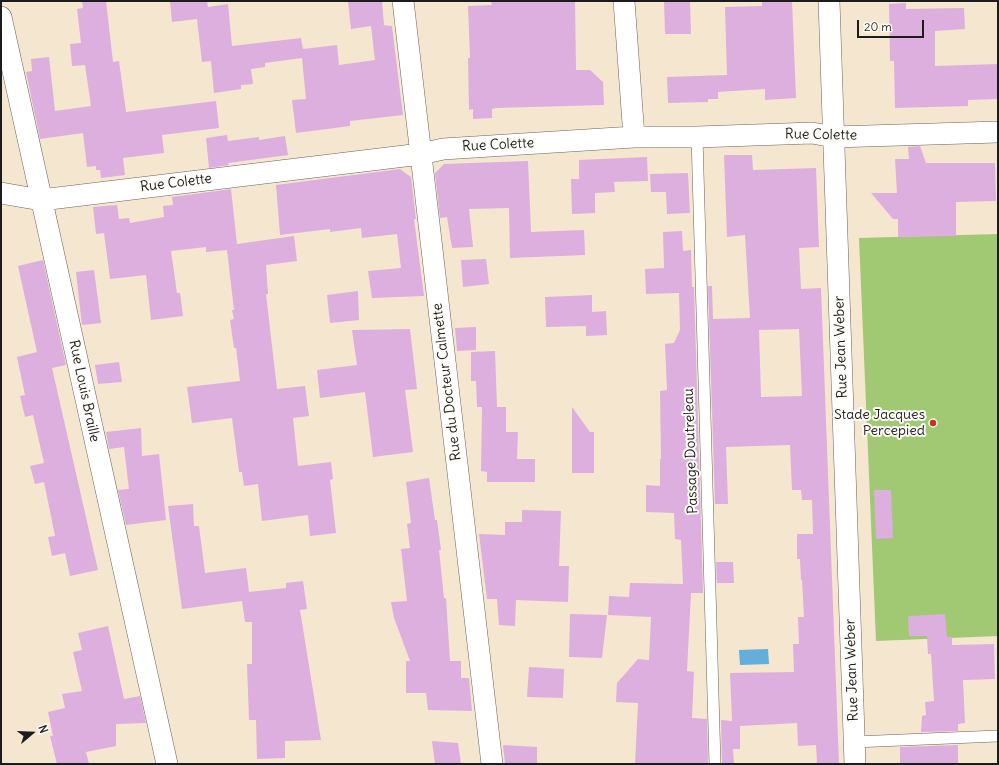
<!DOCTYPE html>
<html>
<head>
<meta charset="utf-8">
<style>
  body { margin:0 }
  #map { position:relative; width:999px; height:765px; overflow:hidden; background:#f5e6d0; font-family:Delius,sans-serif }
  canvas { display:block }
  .frame { position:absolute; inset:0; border:2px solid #1c1c1c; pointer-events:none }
  .north { position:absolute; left:12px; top:713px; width:40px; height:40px; -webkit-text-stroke:3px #fdfcf7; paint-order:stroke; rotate:71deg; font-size:11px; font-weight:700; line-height:16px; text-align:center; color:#1c1c1c }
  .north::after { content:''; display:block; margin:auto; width:14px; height:18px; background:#1c1c1c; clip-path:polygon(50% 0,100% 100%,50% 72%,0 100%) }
  .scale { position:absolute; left:857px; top:20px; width:67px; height:18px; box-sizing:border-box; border:2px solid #1c1c1c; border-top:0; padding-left:5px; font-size:12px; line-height:14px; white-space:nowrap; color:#1c1c1c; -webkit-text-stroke:3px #fdfcf7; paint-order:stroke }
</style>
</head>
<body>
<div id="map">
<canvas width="999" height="765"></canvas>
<div class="frame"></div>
<div class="north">N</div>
<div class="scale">20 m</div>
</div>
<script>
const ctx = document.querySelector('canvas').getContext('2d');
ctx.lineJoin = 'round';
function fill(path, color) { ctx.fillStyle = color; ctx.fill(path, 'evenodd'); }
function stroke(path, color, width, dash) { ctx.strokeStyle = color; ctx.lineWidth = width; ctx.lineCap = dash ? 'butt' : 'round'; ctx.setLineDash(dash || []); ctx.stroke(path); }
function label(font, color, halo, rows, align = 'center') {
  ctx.font = font + ' Delius,sans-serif'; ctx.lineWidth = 4; ctx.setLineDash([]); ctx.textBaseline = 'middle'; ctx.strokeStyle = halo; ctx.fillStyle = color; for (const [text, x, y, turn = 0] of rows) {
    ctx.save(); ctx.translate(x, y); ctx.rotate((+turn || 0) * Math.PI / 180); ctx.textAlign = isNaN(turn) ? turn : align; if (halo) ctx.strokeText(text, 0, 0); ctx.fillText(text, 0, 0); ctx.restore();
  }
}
fill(new Path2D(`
  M998,234V636L876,641L859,238Z`), '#a1c873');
fill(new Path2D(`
  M768,649L769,664L740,665L739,650Z`), '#63aedb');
fill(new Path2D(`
  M82,1H106L113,62L119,61L126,112L216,101L219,128L162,135L164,153L123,158L125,175L101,178L100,170H96V166L87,167L83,133L40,139L26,72L32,71L31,59L49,57L55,111L91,106L85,65L72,66L70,44L81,43L77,9L83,8Z
  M170,1H207L208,7L228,4L232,46L301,38L303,49L337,45L339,65L375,60L371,26L351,29L348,1H382L384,25H381L392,26L403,115L350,121V126L296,133L292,100L306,99L302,58L265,63V67L251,69L253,84L241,85V89L214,93L211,61L202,62L197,19L172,22Z
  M491,1H575L576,70H590L603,82L604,105L496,108L492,109V118L473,119V109L469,110L468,58H470L468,6L492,5Z
  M664,1H690L691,34H665Z
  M762,1H792L796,98L765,100V89L718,92V99H708V102L668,103L667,77L727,75L725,7L762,6Z
  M906,3V9L964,8L965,29L935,31V66L998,64V99L968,100V106L895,108L894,61H890L889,4Z
  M227,135L228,141L259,137V140L285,136L288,155L228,163L229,165L209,168L206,138Z
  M920,146L926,163H995L996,201L956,202V236L898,237V219H893L871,193H897L895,159H909L908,147Z
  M724,155H752L753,170L816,168L819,247L799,248L801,289L821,288L839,764H817L816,745L798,746L797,723L740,726V749H733L734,764H722L721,720L732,721L730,673L794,672L793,644H799L798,617H804L802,580H801L800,559H797V534H813L812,500H802L801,490H792L790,445L726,447L728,504H715L708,286H712L713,319L750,318L745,235L727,237ZM799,329L802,396L761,397L759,330Z
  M647,157L648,181L614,182L615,192L595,193V213L572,214L571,179H579V160Z
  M528,161L531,232L584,230L585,255L510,258L509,208L469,209L473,247L452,248L447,217L440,218L435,173L444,164Z
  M400,169L411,177L416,219H414L424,296L372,298L368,271L401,268L397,234L362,238L361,228L330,232V229L280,235L276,185Z
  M688,173L690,213L667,214L666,192H651L650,174Z
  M231,189L237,244L294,236L297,261L266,265L268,294H266L277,389L305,386L309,416L293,418L298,466L331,462L333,479L330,480L336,533L310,536L308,515L262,521L258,484L244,486L242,472H239L232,418L192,423L187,387L240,381L236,348H234L230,320L234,319L232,310H234L227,250L206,252V247L171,251L177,293H180L183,316L151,320L146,275L110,279L104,233L96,234L93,207L117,205L119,219L129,218L130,223L164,217L163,206L173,205L172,197Z
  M682,231L683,251L691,250L692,287H694L703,593H691L687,671L694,672L692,718L707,719L708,764H635L638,703L616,702L617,683L638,659L649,660L651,617L608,615L609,596L629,597L630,583L683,584L681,540L675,539L674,513L646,512V485L660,486V459H661L660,391L667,390L665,344L674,343L680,330L679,293L646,294L645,269L664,268L663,232Z
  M486,259L489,284L463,287L461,260Z
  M43,260L66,365L52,368L98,570L70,576L65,553L52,556L48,537L55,536L44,482L35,484L30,466L44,463L33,415L25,417L20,396L25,395L17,357L37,352L18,266Z
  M94,270L101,323L82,325L76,272Z
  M358,291L359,320L330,323L327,295Z
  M592,295V312L606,311L607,335L586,336V326L546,327L545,297Z
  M476,327V350L457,351L455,328Z
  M410,329L417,389L405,390L413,452L373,457L365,392L320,398L317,370L357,365L352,330Z
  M495,351L497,407H477L476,381H471V352Z
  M119,362L122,382L98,384L95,365Z
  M482,407H506V432H518L517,459H535V482H487V472L481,471Z
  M572,407L590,432H594V473H572Z
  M141,428L142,456L159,454L166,520L126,525L118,490L129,489L124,447L109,449L106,432Z
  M429,478L435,520H437L441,550H439L444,598H446L450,661H461V678H469L472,711L428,710L426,693H406V661H410L394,618L391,602L407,601L401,549L410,548L407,524L411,523L406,482Z
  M874,490H891L893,538L876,539Z
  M193,504L194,526H199L205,573L246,568L249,592L286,588V583L303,581L307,609L300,610L321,740L285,741V758L257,759L256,720H249L247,664H252V622H245L242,601L182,609L168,506Z
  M522,510L561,511L559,566H569L568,602L516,600L515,626L499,625L497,599H487L479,534L505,535V522H522Z
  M716,562H733L734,583H717Z
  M570,614L607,615L602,658L569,657Z
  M945,614L947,637H952V645L994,644L995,679L963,680L965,723L958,724V731L921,732L922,716L926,715L925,702L934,701L931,654H928L927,636H909L908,616Z
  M108,626L124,699L140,696L146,723L116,724V746L86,752L89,764H57L50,736H53L48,712L65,708L62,694L82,691L73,652L82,650L78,633Z
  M529,667L564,669L563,698L527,697Z
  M432,741L458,743L461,764H435Z
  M503,745L537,747V764H505Z
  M958,745V764H900V747Z`), '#dcafdf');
const lane = new Path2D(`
  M697,137L715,764
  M854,742L998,736`);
const street = new Path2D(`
  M403,1L492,764
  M624,1L634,137
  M829,1L855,764
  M1,17L167,764
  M1,193L41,200L421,154L443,149L634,137H697L812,133L834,137L998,132`);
stroke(lane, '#68635b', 12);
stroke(street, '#68635b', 22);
stroke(lane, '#fff', 11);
stroke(street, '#fff', 21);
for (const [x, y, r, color] of [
  [933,423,4,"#c8321e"]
]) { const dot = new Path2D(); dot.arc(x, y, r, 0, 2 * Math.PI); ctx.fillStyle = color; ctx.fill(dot); stroke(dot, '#fdfcf7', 1.5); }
label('14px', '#1c1c1c', '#fdfcf7', [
  ["Rue Colette",821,135,1],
  ["Rue Colette",498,145,-3],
  ["Rue Colette",176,183,-7],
  ["Rue Jean Weber",841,347,-92],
  ["Rue du Docteur Calmette",447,382,-97],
  ["Rue Louis Braille",84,391,78],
  ["Passage Doutreleau",691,451,-92],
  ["Rue Jean Weber",852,670,-92]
]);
label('14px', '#1c1c1c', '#fdfcf7', [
  ["Stade Jacques",925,415],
  ["Percepied",925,431]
], 'right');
</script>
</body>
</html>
